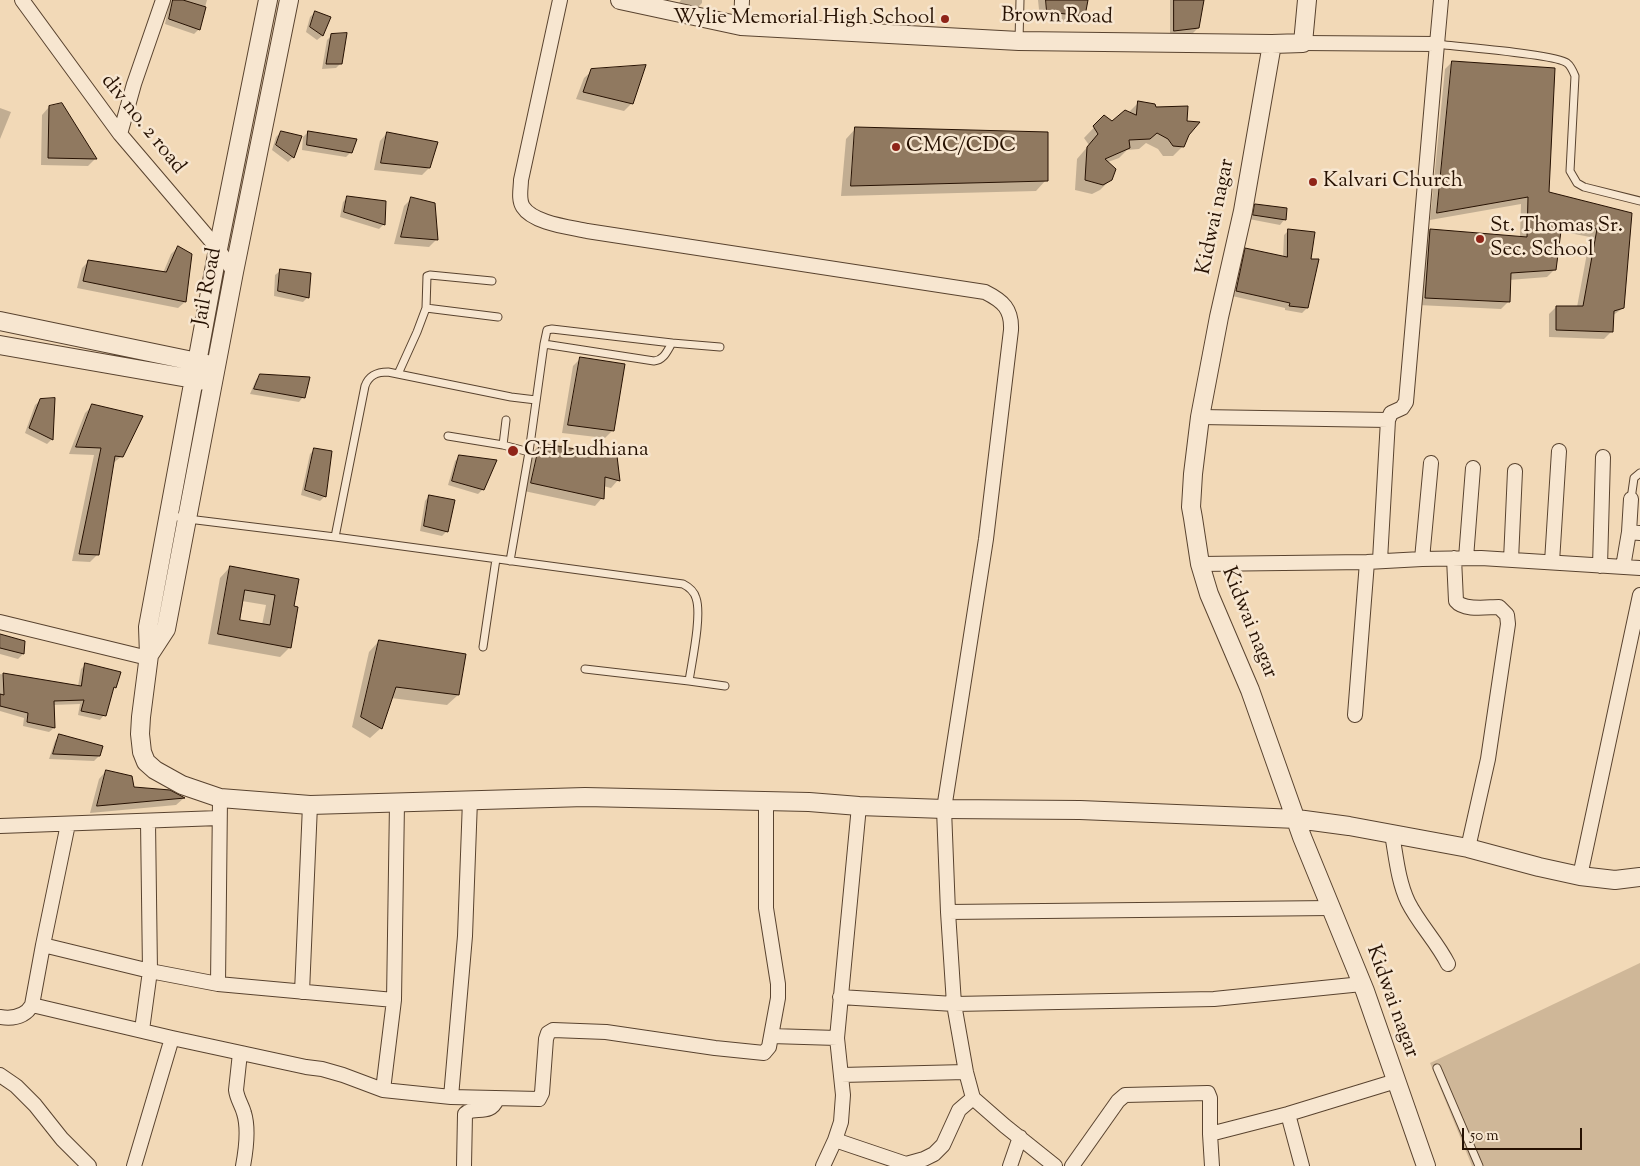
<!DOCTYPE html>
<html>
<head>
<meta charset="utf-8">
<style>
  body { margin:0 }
  #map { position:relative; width:1640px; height:1166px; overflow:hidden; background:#f2d9b7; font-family:"Sorts Mill Goudy",serif }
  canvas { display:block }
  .scale { position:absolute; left:1462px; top:1128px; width:120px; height:22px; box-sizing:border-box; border:2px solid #261102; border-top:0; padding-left:6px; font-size:15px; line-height:18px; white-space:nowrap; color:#261102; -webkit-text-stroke:4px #f7e6d0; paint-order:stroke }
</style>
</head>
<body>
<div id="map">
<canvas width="1640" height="1166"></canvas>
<div class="scale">50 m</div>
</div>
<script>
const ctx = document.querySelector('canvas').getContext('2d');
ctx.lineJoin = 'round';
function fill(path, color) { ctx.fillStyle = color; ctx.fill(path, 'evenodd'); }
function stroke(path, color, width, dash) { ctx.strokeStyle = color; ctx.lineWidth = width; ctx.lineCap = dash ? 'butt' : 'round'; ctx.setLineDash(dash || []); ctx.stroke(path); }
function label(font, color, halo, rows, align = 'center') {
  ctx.font = font + ' "Sorts Mill Goudy",serif'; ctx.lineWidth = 5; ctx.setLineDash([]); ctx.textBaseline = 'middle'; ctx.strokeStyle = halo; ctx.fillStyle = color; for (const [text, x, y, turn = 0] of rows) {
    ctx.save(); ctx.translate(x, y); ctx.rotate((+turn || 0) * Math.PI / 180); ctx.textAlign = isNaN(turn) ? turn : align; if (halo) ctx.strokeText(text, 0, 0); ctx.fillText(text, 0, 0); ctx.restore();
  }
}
fill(new Path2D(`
  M1640,963V1166H1472L1430,1063Z`), '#cfb798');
fill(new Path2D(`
  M170,0H207L199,29L194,34L165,24Z
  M681,0H702V3L697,8L677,6Z
  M1038,0H1086L1084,15L1077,23L1040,19Z
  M1170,0H1203L1198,28L1193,33L1170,35Z
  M315,12L329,17L322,36L317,40L306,32L310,17Z
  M332,35L341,63L336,68L322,69L327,40Z
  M1452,62L1547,193L1631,214L1623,308L1612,316V331L1604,339L1549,337V314L1556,307H1577L1590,237L1559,231L1555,269L1547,277L1509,280L1508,302L1501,309L1418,305L1423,238L1430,230L1520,237L1521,204L1430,220L1445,69Z
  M592,71L632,103L624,111L576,99L584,78Z
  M1138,103L1155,108L1185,122L1188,134L1183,146L1173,156H1163L1158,149L1146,143L1139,149L1127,150L1119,158L1108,162L1111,179L1100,190L1092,194L1075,190L1077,159L1089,145L1084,138L1104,117L1112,123L1128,113Z
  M49,107L96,158L88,166L41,165L42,115Z
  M0,108L11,112L0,139Z
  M856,128L1046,180L1036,191L841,196L846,139Z
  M281,132L301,137L293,157L288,162L272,150L276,137Z
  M308,132L351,152L346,157L302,150L303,137Z
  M387,133L429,168L422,175L374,170L380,141Z
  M348,197L384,224L379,229L340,217L343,202Z
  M412,198L437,239L429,247L394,244L404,206Z
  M1256,205L1284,220L1280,225L1249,219L1251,210Z
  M1289,230L1310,260L1307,308L1302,313L1285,310V308L1232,296L1241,254L1246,250L1283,258L1284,235Z
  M178,247L185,302L178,308L77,288L82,268L89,261L163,273L171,254Z
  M280,271L307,298L303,302L274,296L275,275Z
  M581,358L613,430L605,438L562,433L573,366Z
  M261,375L303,397L299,402L250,394L256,380Z
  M54,399L52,439L47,444L25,433L35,405L41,400Z
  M92,406L122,456L112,464L98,554L90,562L72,561L94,455L69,454L85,413Z
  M540,444L618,480L611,488L603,486L602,498L595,506L524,491L533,452Z
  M315,449L325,496L320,501L301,495L310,454Z
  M460,456L483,489L478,494L448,485L455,461Z
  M429,496L447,531L442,536L420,531L425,501Z
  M230,567L298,580L293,607L290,647L280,657L208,644L220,578ZM242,601L266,605L262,625L238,621Z
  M0,635L23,654L18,659L0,654Z
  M379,641L458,695L447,705L391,698L381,728L370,738L352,727L369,652Z
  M86,664L115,687L111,690L104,715L100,720L78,715L80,704L53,705L54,728L49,732L23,726L24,718L0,711V674L78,686L81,669Z
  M59,736L99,756L94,761L49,759L55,741Z
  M106,771L133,788L184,798L176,805L90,813L99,779Z`), '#0003');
const building = new Path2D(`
  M173,0H183L206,7L200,30L169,19Z
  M1046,0H1088L1085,16L1047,12Z
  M1174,0H1204L1199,28L1174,31Z
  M315,11L331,17L323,36L310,27Z
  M347,33L342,64H326L331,34Z
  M1452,61L1555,68L1549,192L1632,213L1624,308L1614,311L1613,332L1556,330V306H1583L1597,229L1562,223L1556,270L1511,273L1510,302L1425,298L1430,229L1527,237L1528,197L1437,213Z
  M646,65L633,104L583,92L591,69Z
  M1138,101L1155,104L1156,107L1188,106L1187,121L1200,122L1189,135L1184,147L1173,146L1168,139L1157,133L1150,139L1129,140L1130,148L1105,159L1116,169L1112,180L1103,185L1085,180L1087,147L1098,134L1093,126L1104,115L1112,121L1125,110L1136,115Z
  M62,103L97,159L48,158L49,106Z
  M855,127L1048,132V181L851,186Z
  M281,131L302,136L294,158L276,145Z
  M308,131L357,139L352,153L307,145Z
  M387,132L438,142L430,168L381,163Z
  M347,196L386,201L385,225L344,212Z
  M411,197L435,203L438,240L401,237Z
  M1255,204L1287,208L1286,220L1253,215Z
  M1288,229L1315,232L1311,259H1319L1308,308L1289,306L1290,303L1236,291L1245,248L1287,257Z
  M178,246L192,254L186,302L83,281L88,260L166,272Z
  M280,269L311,273L309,298L278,291Z
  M580,357L625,364L614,431L568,425Z
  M260,374L310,377L305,398L254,389Z
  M55,398L53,440L29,428L40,399Z
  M92,404L143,416L123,457L115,456L99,555L79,554L101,448L76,447Z
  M540,443L617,456L620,481L605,477L604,499L531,483Z
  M314,448L332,451L326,497L305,490Z
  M459,455L497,460L484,490L452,481Z
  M429,495L455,500L448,532L424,526Z
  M230,566L299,579L294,606L298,607L291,648L218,634ZM245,590L275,595L270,625L240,620Z
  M0,634L25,641L24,654L0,648Z
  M379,640L466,654L459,695L396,687L382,729L361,717Z
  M85,663L121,672L116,688L114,687L106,716L81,711L84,700L54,701L55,728L27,722L28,713L0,706V694L4,695L3,673L81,686Z
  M59,734L103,746L100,756L53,754Z
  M106,770L132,776L134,787L170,790L185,798L97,806Z`);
fill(building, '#907960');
stroke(building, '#261102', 1);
const service = new Path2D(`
  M1019,41L1020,0
  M1437,44C1458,47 1556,54 1567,63C1571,66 1573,71 1575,76L1570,171L1577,183L1584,187L1640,201
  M426,308L498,317
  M544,344L547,330L552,329L672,343
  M398,374L417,332L426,308L427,276L430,275L492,281
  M448,436L503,445L506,420
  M503,445L529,452
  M1631,499L1634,478L1640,473
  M169,515L188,519L335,537L683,584C689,587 694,591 696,598C702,615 692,661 689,681L585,669
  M335,537L365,386C369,375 377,372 388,372L511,397L536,400
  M510,561L529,452L544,344L654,361C664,360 667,351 672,343L720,347
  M483,647L496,559
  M689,681L725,686
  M1437,1068L1479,1166`);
const minor = new Path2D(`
  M22,0L120,134L218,249L234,272
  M560,0L521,180C521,188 518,199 523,207C533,223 569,227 587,231L985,292C1003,301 1012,309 1011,330L986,539L944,809L948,912L954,1004L966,1072L973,1098L1005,1126L1055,1166
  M741,26L742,0
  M1303,43L1437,44L1441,0
  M120,134L134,84L163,0
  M1200,417L1388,420
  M1629,532L1631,499
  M1454,558L1456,601C1464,611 1487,607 1499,607L1507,615L1508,624L1488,759L1468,848
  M1466,558L1473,468
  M1422,559L1431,463
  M1380,560L1388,420L1391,413L1402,408L1406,402L1437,44
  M1511,560L1515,471
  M1552,562L1559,451
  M1200,564L1367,562L1422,559L1481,558L1640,568
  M1600,566L1603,457
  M1623,567L1629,532L1640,533
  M0,622L148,658
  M1355,715L1367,562
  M766,801V908L778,984V998L771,1036
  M0,826L219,818
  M1392,834C1396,856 1398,881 1408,902C1419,924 1437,942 1448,964
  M1580,876L1640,595
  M948,912L1331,908
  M43,945L150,971L218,984L394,1000L397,803
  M218,984L220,798
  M302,992L310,805
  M840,997L954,1004L1214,999L1362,984
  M32,1005L172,1038L306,1067L322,1069L343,1075L383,1090L451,1097L539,1099L542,1093L546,1039L548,1033L553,1030L606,1032L715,1048L764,1053L769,1047L771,1036L837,1038
  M0,1017C13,1019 25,1017 32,1005L43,945L68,824
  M142,1030L150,971L148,822
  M240,1053L236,1090C237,1099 242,1105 244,1113C249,1129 246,1150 243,1166
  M0,1075L16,1086L35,1105L62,1139L89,1166
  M841,1075L966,1072
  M383,1090L394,1000
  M451,1097L465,936L470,800
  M1288,1114L1302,1166
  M835,1140L906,1164
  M134,1166L172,1038
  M464,1166L465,1114C474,1105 490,1117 497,1099
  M823,1166L835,1140L841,1122L843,1095L837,1038L859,806
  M905,1166L906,1164L924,1159L934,1154L943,1145L959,1110L973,1098
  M1010,1166L1020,1137
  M1072,1166L1118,1101L1125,1095L1208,1093L1210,1098V1134
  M1212,1166L1210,1134L1288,1114L1396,1081`);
const tertiary = new Path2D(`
  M268,0L218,249L148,627L149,655L141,717L140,734L142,752L146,762L155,770L182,785L220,798L310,805L585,797L809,802L859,806L944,809L1080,810L1297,819L1349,826L1468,848L1539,867L1580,876L1615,880L1640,877
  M620,0L741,26L1019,41L1272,44L1303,43L1307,0
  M1272,44L1243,211L1219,317L1200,417L1193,474L1191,507L1193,518L1200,564L1209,594L1250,690L1302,837L1365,991L1426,1166
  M0,321L207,364
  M0,345L205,381
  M149,655L166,629L234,272L289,0`);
stroke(service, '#59432f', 9);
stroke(minor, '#59432f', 16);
stroke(tertiary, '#59432f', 20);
stroke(service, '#f7e6d0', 7);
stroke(minor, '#f7e6d0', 14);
stroke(tertiary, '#f7e6d0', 18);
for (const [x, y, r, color] of [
  [945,19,5,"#8f2418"],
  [896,147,5,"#8f2418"],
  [1313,182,5,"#8f2418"],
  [1480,239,5,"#8f2418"],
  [513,451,6,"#8f2418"]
]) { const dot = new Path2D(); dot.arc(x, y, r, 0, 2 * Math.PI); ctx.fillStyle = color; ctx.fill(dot); stroke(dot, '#f7e6d0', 2); }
label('21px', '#261102', '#f7e6d0', [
  ["Brown Road",1057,18,1],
  ["div no. 2 road",142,125,51],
  ["Kidwai nagar",1217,217,-78],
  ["Jail Road",209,287,-79],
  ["Kidwai nagar",1248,623,68],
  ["Kidwai nagar",1391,1002,70]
]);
label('21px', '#261102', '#f7e6d0', [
  ["Wylie Memorial High School",935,19,"right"],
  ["CMC/CDC",906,147],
  ["Kalvari Church",1323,182],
  ["St. Thomas Sr.",1490,227],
  ["Sec. School",1490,251],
  ["CH Ludhiana",524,451]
], 'left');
</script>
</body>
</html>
